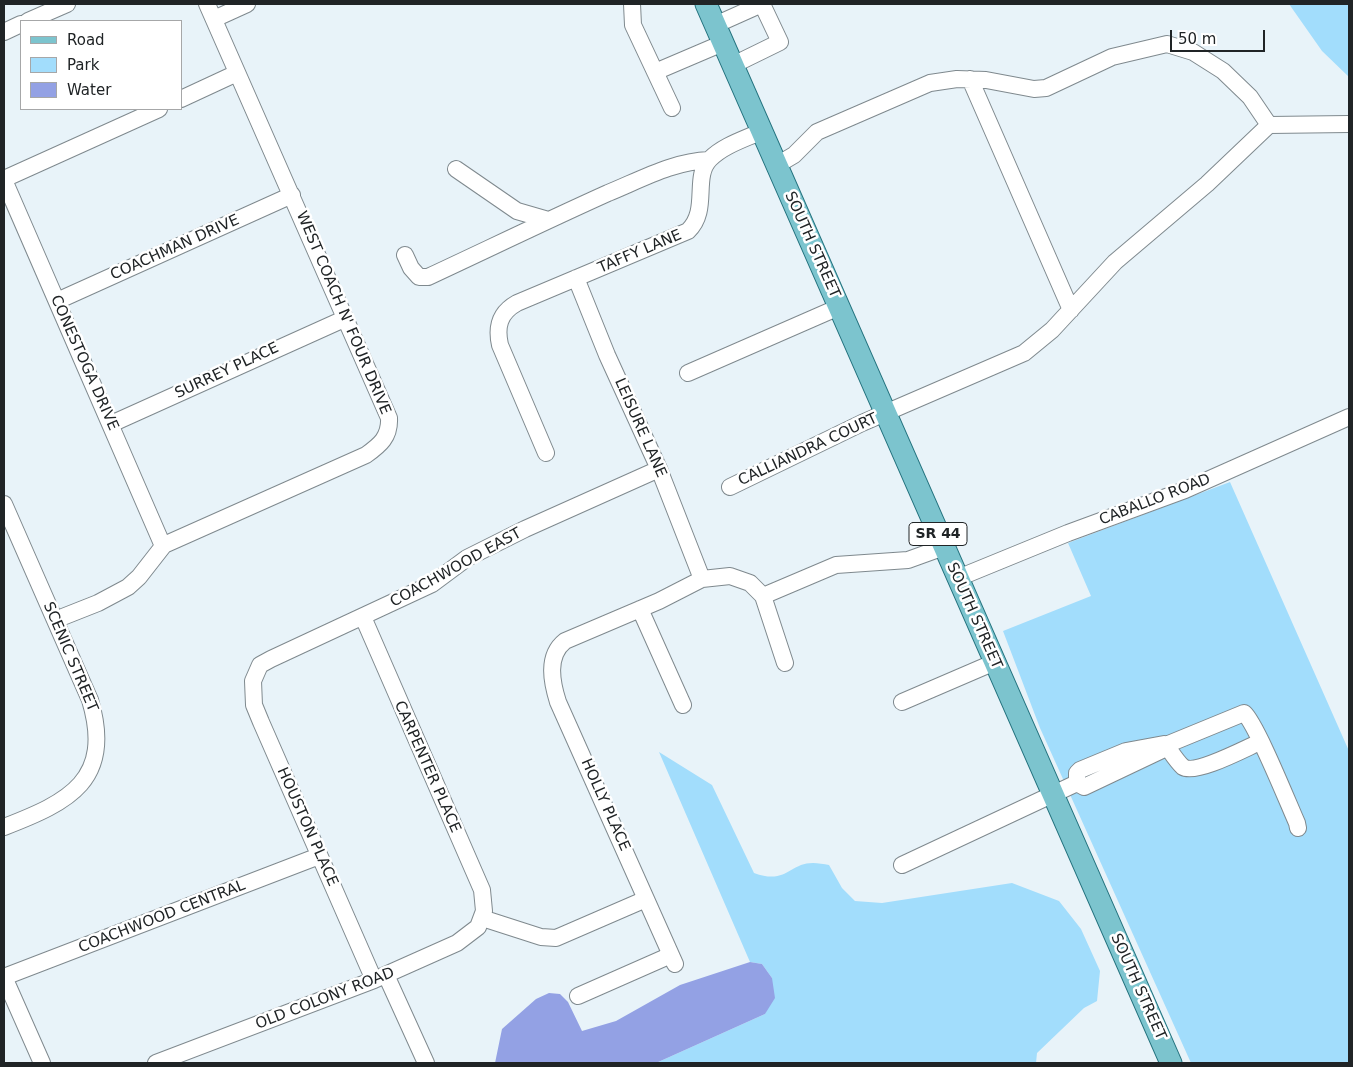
<!DOCTYPE html>
<html>
<head>
<meta charset="utf-8">
<style>
  body { margin:0 }
  #map { position:relative; width:1353px; height:1067px; overflow:hidden; background:#e8f3f9; font-family:"DejaVu Sans",sans-serif }
  canvas { display:block }
  .frame { position:absolute; inset:0; border:5px solid #202426; pointer-events:none }
  .legend { position:absolute; left:20px; top:20px; width:162px; height:90px; box-sizing:border-box; background:#fff; border:1px solid #a6a7a8; margin:0; padding:6px 9px; list-style:none; font-size:15px; color:#202426 }
  .legend li { display:flex; align-items:center; gap:10px; height:25px }
  .legend b { width:25px; border:1px solid #a6a7a8 }
  .scale { position:absolute; left:1170px; top:30px; width:95px; height:22px; box-sizing:border-box; border:2px solid #202426; border-top:0; padding-left:6px; font-size:15px; line-height:18px; white-space:nowrap; color:#202426; -webkit-text-stroke:4px #fff; paint-order:stroke }
</style>
</head>
<body>
<div id="map">
<canvas width="1353" height="1067"></canvas>
<div class="frame"></div>
<ul class="legend">
<li><b style="height:6px;background:#7cc4ce"></b>Road</li>
<li><b style="height:14px;background:#a2ddfc"></b>Park</li>
<li><b style="height:14px;background:#93a1e4"></b>Water</li>
</ul>
<div class="scale">50 m</div>
</div>
<script>
const ctx = document.querySelector('canvas').getContext('2d');
ctx.lineJoin = 'round';
function fill(path, color) { ctx.fillStyle = color; ctx.fill(path, 'evenodd'); }
function stroke(path, color, width, dash) { ctx.strokeStyle = color; ctx.lineWidth = width; ctx.lineCap = dash ? 'butt' : 'round'; ctx.setLineDash(dash || []); ctx.stroke(path); }
function label(font, color, halo, rows, align = 'center') {
  ctx.font = font + ' "DejaVu Sans",sans-serif'; ctx.lineWidth = 5; ctx.setLineDash([]); ctx.textBaseline = 'middle'; ctx.strokeStyle = halo; ctx.fillStyle = color; for (const [text, x, y, turn = 0] of rows) {
    ctx.save(); ctx.translate(x, y); ctx.rotate((+turn || 0) * Math.PI / 180); ctx.textAlign = isNaN(turn) ? turn : align; if (halo) ctx.strokeText(text, 0, 0); ctx.fillText(text, 0, 0); ctx.restore();
  }
}
fill(new Path2D(`
  M1289,4H1349V77L1322,51Z
  M1230,482L1349,751V1063H1191L1040,728L1003,631L1091,596L1068,543Z
  M659,752L712,785L754,873C787,885 789,863 813,863C818,863 824,864 829,865L842,888L855,901L882,903L1012,883L1059,901L1081,929L1100,971L1097,1001L1084,1008L1037,1053L1036,1063H656L765,1014L772,978L762,964L750,962Z`), '#a2ddfc');
fill(new Path2D(`
  M750,962L762,964L772,978L775,998L765,1014L656,1063H495L502,1029L536,999L549,993L560,994L568,1002L582,1031L616,1021L680,985Z`), '#93a1e4');
const minor = new Path2D(`
  M632,4L633,25L672,108
  M214,19L247,4
  M28,21L67,4
  M715,25L762,4L780,42L733,65
  M4,32L21,24
  M655,72L723,43
  M970,79L1071,310
  M181,99L237,73
  M777,165L794,155L817,132L930,83L957,79L986,80L1034,89L1046,88L1112,57L1167,44L1193,52L1223,71L1250,97L1269,125
  M456,169L517,211L548,220
  M4,179L159,109
  M4,180L163,546
  M405,255L411,268L419,277H428C488,249 548,220 608,193C640,180 674,161 709,160
  M576,278L607,355L659,469L702,579
  M57,301L292,195
  M688,373L839,307
  M111,424L344,319
  M546,453L500,345C496,327 499,313 517,303L688,231C710,210 692,177 710,159C724,145 745,139 762,131
  M730,487L862,423L1024,353L1052,330L1115,262L1207,184L1269,125L1349,124
  M4,504L90,700C114,780 69,802 4,827
  M958,578L1068,533L1185,490L1349,417
  M763,596L836,565L908,560L944,547
  M640,609L683,705
  M55,620L98,603L128,587L139,577L164,545L366,455C380,445 390,437 389,418L207,4
  M902,702L995,662
  M1260,742C1246,748 1196,775 1183,767C1177,762 1171,752 1166,745L1244,713C1256,723 1288,803 1297,823L1298,828
  M1164,744L1166,745L1164,749L1084,787L1077,783V773L1080,770L1126,751Z
  M902,865L1077,783
  M482,918L541,937L556,938L646,899
  M675,964L558,702C552,683 546,656 565,641L659,601L702,579L730,576L750,583L763,596L785,663
  M386,975L426,1063
  M374,980L261,722L254,705L253,681L260,665L271,659L432,584L467,558L525,529L659,469
  M578,996L671,955
  M42,1063L4,977L319,856
  M156,1063L374,980L457,943L478,927L484,911L482,890L363,617`);
const major = new Path2D(`
  M706,4L1171,1063`);
stroke(minor, '#7f898e', 18);
stroke(major, '#23727e', 23);
stroke(minor, '#fff', 16);
stroke(major, '#7cc4ce', 21);
for (const [x, y, w] of [
  [938,534,58]
]) { const box = new Path2D(); box.roundRect(x - w / 2, y - 11.5, w, 23, 4); ctx.fillStyle = '#fff'; ctx.fill(box); stroke(box, '#202426', 1); }
label('bold 14px', '#202426', null, [
  ["SR 44",938,534]
]);
label('15px', '#202426', '#fff', [
  ["SOUTH STREET",812,245,66],
  ["COACHMAN DRIVE",175,248,-24],
  ["TAFFY LANE",640,252,-23],
  ["WEST COACH N' FOUR DRIVE",343,313,67],
  ["CONESTOGA DRIVE",84,363,66],
  ["SURREY PLACE",227,371,-25],
  ["LEISURE LANE",640,428,66],
  ["CALLIANDRA COURT",808,450,-25],
  ["CABALLO ROAD",1155,500,-21],
  ["COACHWOOD EAST",456,568,-29],
  ["SOUTH STREET",974,616,66],
  ["SCENIC STREET",70,657,67],
  ["CARPENTER PLACE",427,767,66],
  ["HOLLY PLACE",605,805,66],
  ["HOUSTON PLACE",307,827,66],
  ["COACHWOOD CENTRAL",162,917,-21],
  ["SOUTH STREET",1138,987,66],
  ["OLD COLONY ROAD",325,999,-21]
]);
</script>
</body>
</html>
